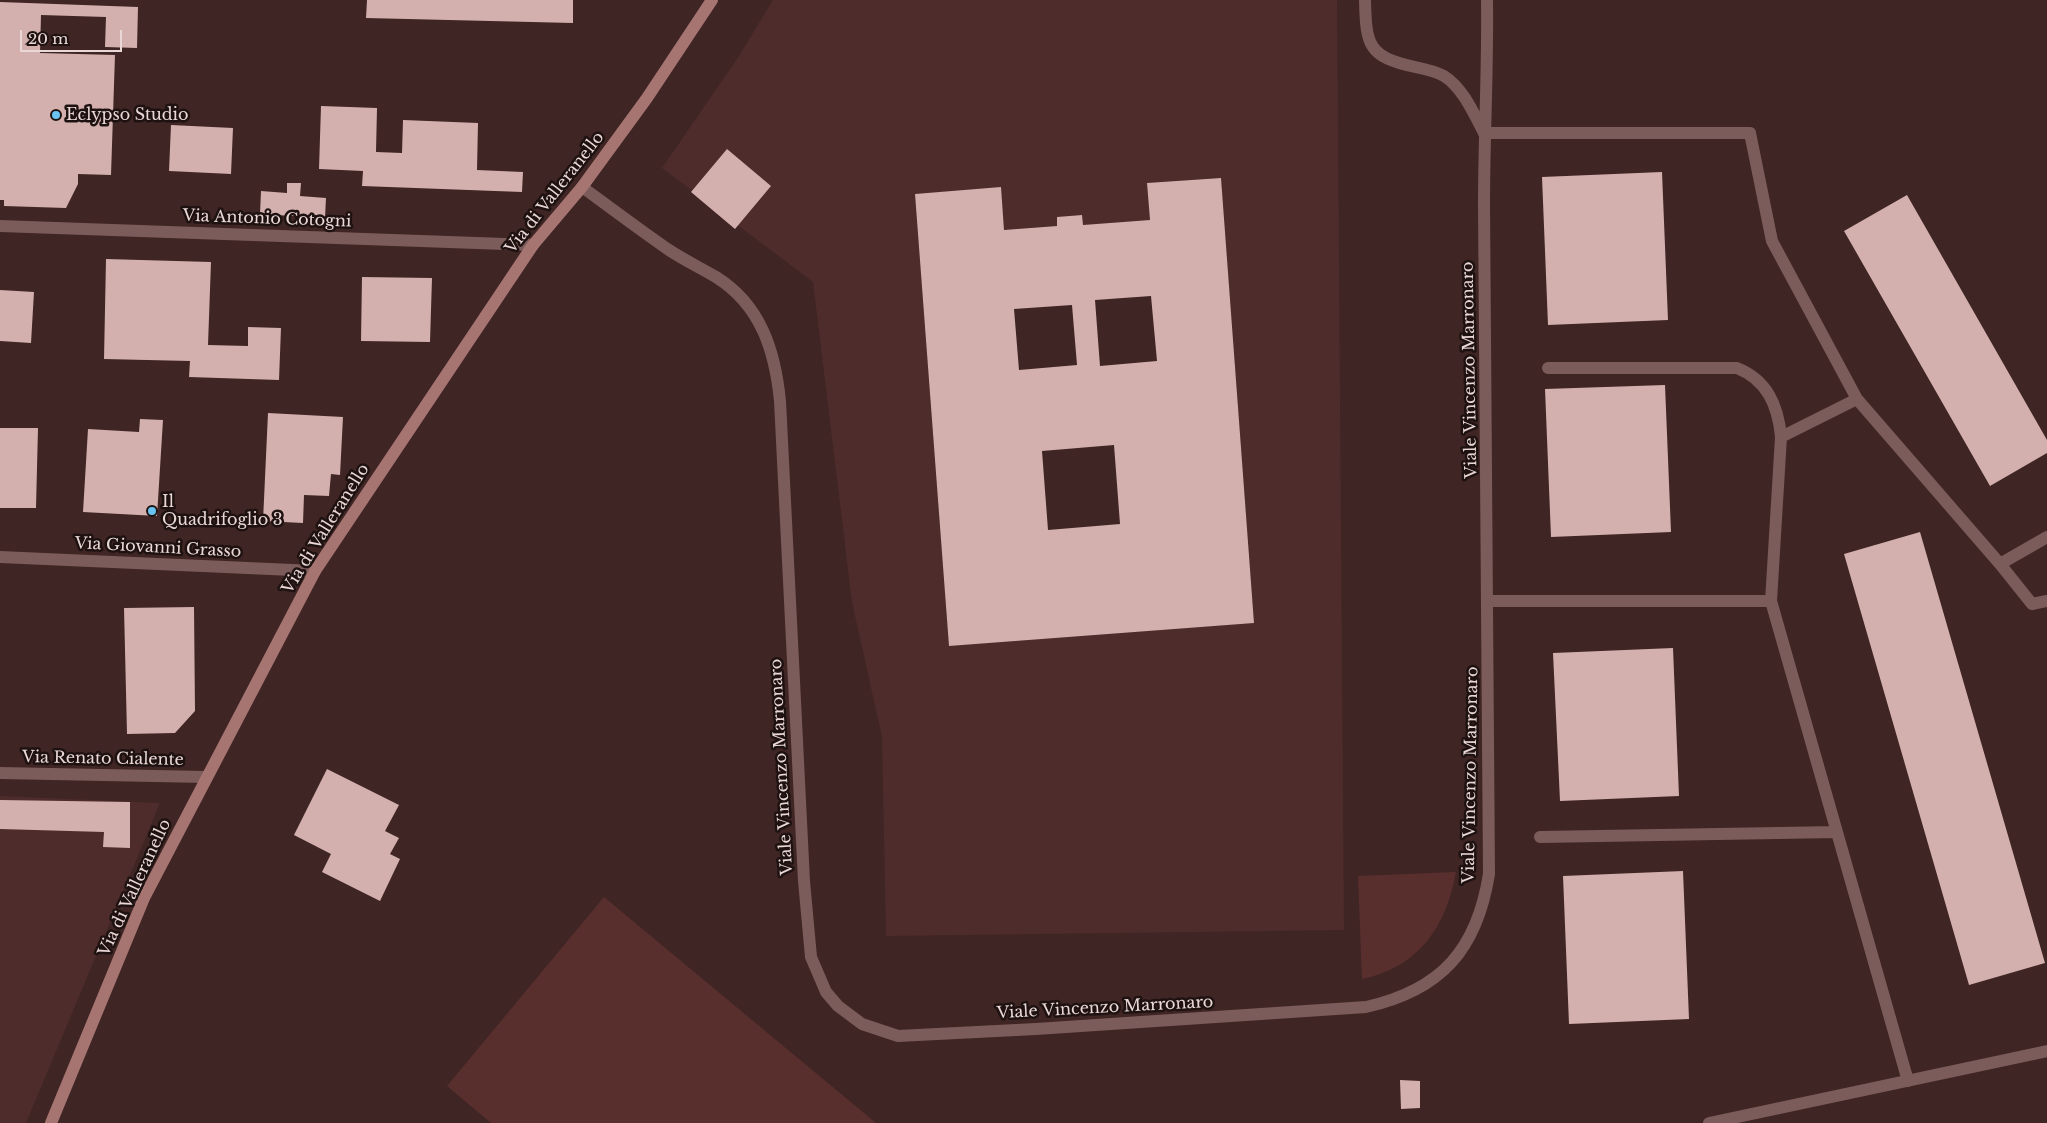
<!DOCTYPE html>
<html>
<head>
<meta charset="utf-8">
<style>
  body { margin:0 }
  #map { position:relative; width:2047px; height:1123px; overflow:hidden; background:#3f2524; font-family:"Libre Baskerville",serif }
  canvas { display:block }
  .scale { position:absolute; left:20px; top:30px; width:102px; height:22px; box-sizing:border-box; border:2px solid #ead8d7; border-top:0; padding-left:6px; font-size:15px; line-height:18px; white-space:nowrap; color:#ead8d7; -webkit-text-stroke:4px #1e1211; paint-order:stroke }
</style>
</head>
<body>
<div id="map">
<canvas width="2047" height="1123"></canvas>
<div class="scale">20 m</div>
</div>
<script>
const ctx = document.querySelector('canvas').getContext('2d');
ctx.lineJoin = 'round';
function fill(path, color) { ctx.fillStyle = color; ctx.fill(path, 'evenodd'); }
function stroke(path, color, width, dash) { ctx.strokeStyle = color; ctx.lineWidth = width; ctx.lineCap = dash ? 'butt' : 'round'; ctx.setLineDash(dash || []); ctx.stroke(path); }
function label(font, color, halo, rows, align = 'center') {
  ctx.font = font + ' "Libre Baskerville",serif'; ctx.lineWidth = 5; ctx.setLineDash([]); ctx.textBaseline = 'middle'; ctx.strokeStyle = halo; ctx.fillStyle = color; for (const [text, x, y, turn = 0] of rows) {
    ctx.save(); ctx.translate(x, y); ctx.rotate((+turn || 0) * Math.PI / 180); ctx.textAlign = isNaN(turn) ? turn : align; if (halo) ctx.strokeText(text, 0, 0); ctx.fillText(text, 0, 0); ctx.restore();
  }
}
fill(new Path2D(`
  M773,0H1337L1344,930L886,936L882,737L852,602L813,282L662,168L739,56ZM1221,178L1254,623L949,646L915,194L1001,188L1004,230L1057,226V217L1082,215L1083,225L1150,220L1147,183Z
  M0,796L160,803L26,1123H0Z`), '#4e2c2c');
fill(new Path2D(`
  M1456,872C1446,927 1419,967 1362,979L1358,876Z
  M604,897L876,1123H491L447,1086Z`), '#592f2e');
fill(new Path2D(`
  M367,0H573V23L366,18Z
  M0,2L138,7L137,48L105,47L106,17L41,15L40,53L115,55L111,175L78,174V184L66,208L4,206V200H0Z
  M321,106L377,108L376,152L402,153L403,120L478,123L477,170L523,172L522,192L362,186L363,171L319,169Z
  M171,125L233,128L231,174L169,171Z
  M727,149L771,186L735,229L691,192Z
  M1662,172L1668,320L1548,325L1542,177Z
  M1221,178L1254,623L949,646L915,194L1001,187L1004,230L1057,226V217L1082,215L1083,225L1150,220L1147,183ZM1151,296L1157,361L1100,366L1095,300ZM1072,305L1077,365L1019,370L1014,309ZM1114,445L1120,524L1048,530L1042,451Z
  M287,183H301L300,196L326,198L325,218L260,214L261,191L287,193Z
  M1907,195L2047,440V453L1990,486L1844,231Z
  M106,259L211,262L208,345L248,346V327L281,328L279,380L189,377L190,361L104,359Z
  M362,277L432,278L430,342L361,341Z
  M0,290L34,292L31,343L0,341Z
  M1665,385L1671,532L1551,537L1545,389Z
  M268,413L343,417L340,475L331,474L329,496L304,495L303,523L263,521Z
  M140,419L163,420L157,516L83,512L88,429L139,432Z
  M0,428H38L36,508H0Z
  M1920,532L2045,963L1969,985L1844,554Z
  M194,607L195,711L175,733L127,734L124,608Z
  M1673,648L1679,796L1560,801L1553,653Z
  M327,769L399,805L385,831L399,838L390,854L400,859L380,901L322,872L331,854L294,835Z
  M0,800L130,802V848L103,847L104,832L0,829Z
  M1683,871L1689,1019L1569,1024L1563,876Z
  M1400,1080L1420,1081V1108L1401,1109Z`), '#d3b0ae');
stroke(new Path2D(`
  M1484,133H1750L1772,241L1857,399L2000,564L2032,604L2047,601
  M1548,368H1737C1767,380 1778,405 1781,437L1771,601
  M1781,437L1857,399
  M2000,564L2047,537
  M1488,601H1771L1908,1081
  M1540,837L1837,832
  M1709,1123L2047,1051`), '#7b5c5a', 12);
stroke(new Path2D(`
  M1365,0C1366,45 1368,57 1415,67C1425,69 1435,71 1444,76C1463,88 1474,114 1484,133
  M582,187C611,208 640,230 669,250C684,260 701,268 716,277C761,305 775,351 780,401L804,881L811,957L826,992L838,1006L862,1024L898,1036L1036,1029L1366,1007C1442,990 1477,949 1489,874L1484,205C1484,136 1488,68 1487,0
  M0,226L533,245
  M0,557L315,571
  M0,773L206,777`), '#7b5c5a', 12);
stroke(new Path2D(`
  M51,1123L144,898L315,571L533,245L582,187L647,98L712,0`), '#a67572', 12);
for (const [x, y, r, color] of [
  [56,115,5,"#69c4f1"],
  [152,511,5,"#69c4f1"]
]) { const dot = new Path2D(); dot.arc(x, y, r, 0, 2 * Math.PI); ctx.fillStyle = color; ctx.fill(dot); stroke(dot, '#1e1211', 2); }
label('16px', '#ead8d7', '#1e1211', [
  ["Eclypso Studio",66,115],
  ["Il",162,502],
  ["Quadrifoglio 3",162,520]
], 'left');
label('16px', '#ead8d7', '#1e1211', [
  ["Via di Valleranello",555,193,-52],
  ["Via Antonio Cotogni",267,219,2],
  ["Viale Vincenzo Marronaro",1470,370,-91],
  ["Via di Valleranello",326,529,-58],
  ["Via Giovanni Grasso",158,548,3],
  ["Via Renato Cialente",103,759,1],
  ["Viale Vincenzo Marronaro",782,767,-93],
  ["Viale Vincenzo Marronaro",1471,775,-89],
  ["Via di Valleranello",135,888,-65],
  ["Viale Vincenzo Marronaro",1105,1008,-3]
]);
</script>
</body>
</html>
